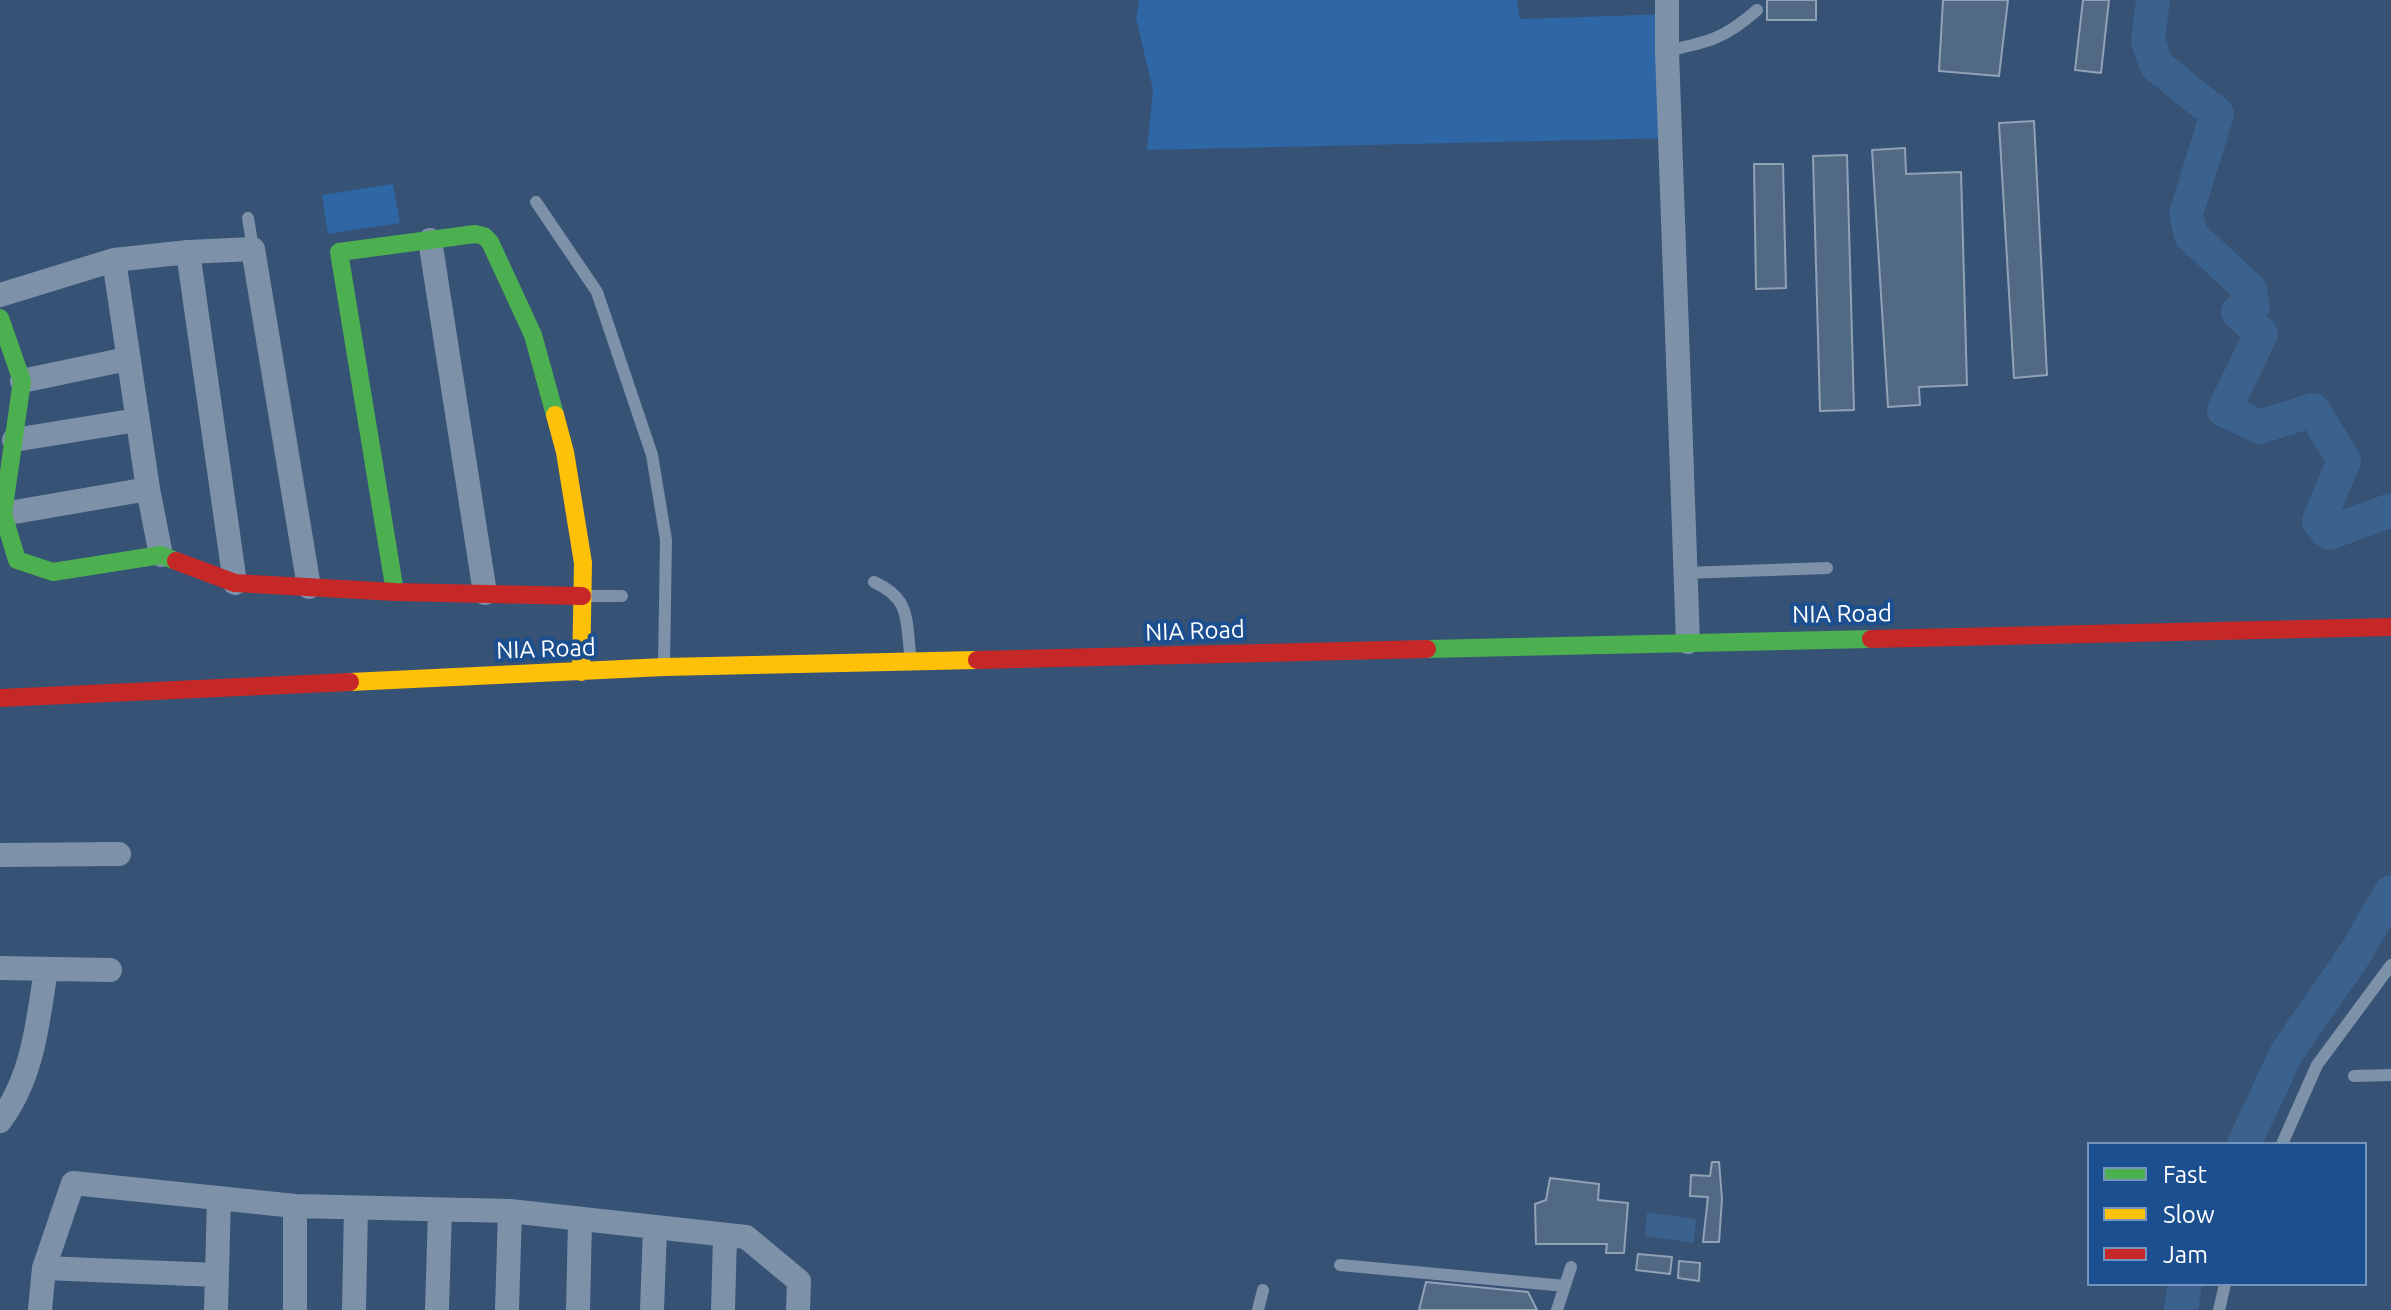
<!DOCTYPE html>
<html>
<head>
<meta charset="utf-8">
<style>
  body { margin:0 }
  #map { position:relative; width:2391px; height:1310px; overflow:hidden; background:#365274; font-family:Ubuntu,sans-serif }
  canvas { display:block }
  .legend { position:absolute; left:2087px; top:1142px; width:280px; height:144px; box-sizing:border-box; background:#1b4f8f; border:2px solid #7695bc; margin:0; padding:10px 14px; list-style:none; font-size:24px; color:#fff }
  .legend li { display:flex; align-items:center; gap:16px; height:40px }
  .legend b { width:40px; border:2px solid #7695bc }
</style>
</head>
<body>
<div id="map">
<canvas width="2391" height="1310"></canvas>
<ul class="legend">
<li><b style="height:10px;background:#4caf50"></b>Fast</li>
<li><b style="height:10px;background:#ffc107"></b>Slow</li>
<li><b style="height:10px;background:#c62828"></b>Jam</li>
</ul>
</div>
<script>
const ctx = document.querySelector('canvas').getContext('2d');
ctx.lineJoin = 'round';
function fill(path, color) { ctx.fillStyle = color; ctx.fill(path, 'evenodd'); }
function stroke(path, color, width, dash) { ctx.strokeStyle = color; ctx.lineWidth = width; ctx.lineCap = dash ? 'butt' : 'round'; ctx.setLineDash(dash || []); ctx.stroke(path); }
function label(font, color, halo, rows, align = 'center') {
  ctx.font = font + ' Ubuntu,sans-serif'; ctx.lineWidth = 8; ctx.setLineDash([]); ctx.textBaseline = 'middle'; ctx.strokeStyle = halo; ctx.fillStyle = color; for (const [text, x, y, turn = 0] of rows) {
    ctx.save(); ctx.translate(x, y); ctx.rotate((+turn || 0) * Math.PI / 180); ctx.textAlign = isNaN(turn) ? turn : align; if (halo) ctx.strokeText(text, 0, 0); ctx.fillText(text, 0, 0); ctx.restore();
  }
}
fill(new Path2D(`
  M1139,0H1517L1520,19L1671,14L1673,138L1147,150L1153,90L1136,18Z
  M393,184L400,223L328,234L322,195Z
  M2172,1284H2199L2197,1310H2165Z`), '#2f66a5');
fill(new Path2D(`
  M1647,1212L1696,1219L1694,1243L1645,1236Z`), '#3b618d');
stroke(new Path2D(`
  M2153,0L2148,41L2156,65L2217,114L2186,214L2191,235L2250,290L2253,306L2238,312L2261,334L2224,410L2260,427L2313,410L2344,460L2319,521L2329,533L2391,510
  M2244,1144L2287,1052L2355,954L2391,892
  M2181,1310L2185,1284`), '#3b618d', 34);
const building = new Path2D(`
  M1767,0H1816V20H1767Z
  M1943,0H2008L1999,76L1939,71Z
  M2083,0H2109L2101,73L2075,70Z
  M2034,121L2047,375L2014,378L1999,123Z
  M1905,148L1906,174L1961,172L1967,385L1919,387L1920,405L1888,407L1872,150Z
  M1847,155L1854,410L1820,411L1813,156Z
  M1754,164H1783L1786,288L1756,289Z
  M1712,1162H1719L1722,1199L1719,1242H1703L1708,1197L1690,1196L1691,1175L1710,1176Z
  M1550,1178L1599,1184L1598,1200L1628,1203L1624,1253H1606L1607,1244H1536L1535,1204L1546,1200Z
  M1638,1254L1672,1257L1670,1274L1636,1270Z
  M1679,1261L1700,1263L1699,1281L1678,1278Z
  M1426,1282L1528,1292L1537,1310H1419Z`);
fill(building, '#526984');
stroke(building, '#92a2b6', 2);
stroke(new Path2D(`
  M1667,51C1709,42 1724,39 1757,10
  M536,202L597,292L652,455L666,540L664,665
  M248,218L253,249
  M1685,573L1827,568
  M874,582C913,600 905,621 911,660
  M585,596H622
  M2354,1076L2391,1075
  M2282,1144L2317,1065L2391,965
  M1340,1265L1565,1286
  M1258,1310L1263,1290
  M1557,1310L1571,1267
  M2219,1310L2225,1284`), '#7d92a8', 12);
stroke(new Path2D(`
  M1667,0V51L1688,642
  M430,240L485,593
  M188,252L235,583
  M114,260L148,489L161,555
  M0,295L114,260L188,252L253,249L309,587
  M22,381L127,359
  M14,440L137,420
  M3,514L148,489
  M0,855L119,854
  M0,968L110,970
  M0,1121C33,1077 38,1022 46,969
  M44,1268L217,1275
  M40,1310L44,1268L73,1183L295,1206
  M216,1310L219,1198
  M295,1310V1206L510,1211L746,1237L799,1281L798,1310
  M354,1310L356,1208
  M437,1310L440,1210
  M507,1310L510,1211
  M578,1310L580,1220
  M652,1310L655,1228
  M723,1310L725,1237`), '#7d92a8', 24);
stroke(new Path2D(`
  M0,318L22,381L3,514L17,560L53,572L161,555L176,561
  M395,592L339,252L475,234L484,236L490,242L533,335L555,415
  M1427,649L1871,639`), '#4caf50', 18);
stroke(new Path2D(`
  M555,415L565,452L583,563L581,672
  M350,682L664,667L977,660`), '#ffc107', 18);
stroke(new Path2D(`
  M176,561L235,583L395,592L582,596
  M1871,639L2391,627
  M977,660L1427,649
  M0,698L350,682`), '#c62828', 18);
label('24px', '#fff', '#1b4f8f', [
  ["NIA Road",1842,614,-1],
  ["NIA Road",1195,631,-2],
  ["NIA Road",546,649,-2]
]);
</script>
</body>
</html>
